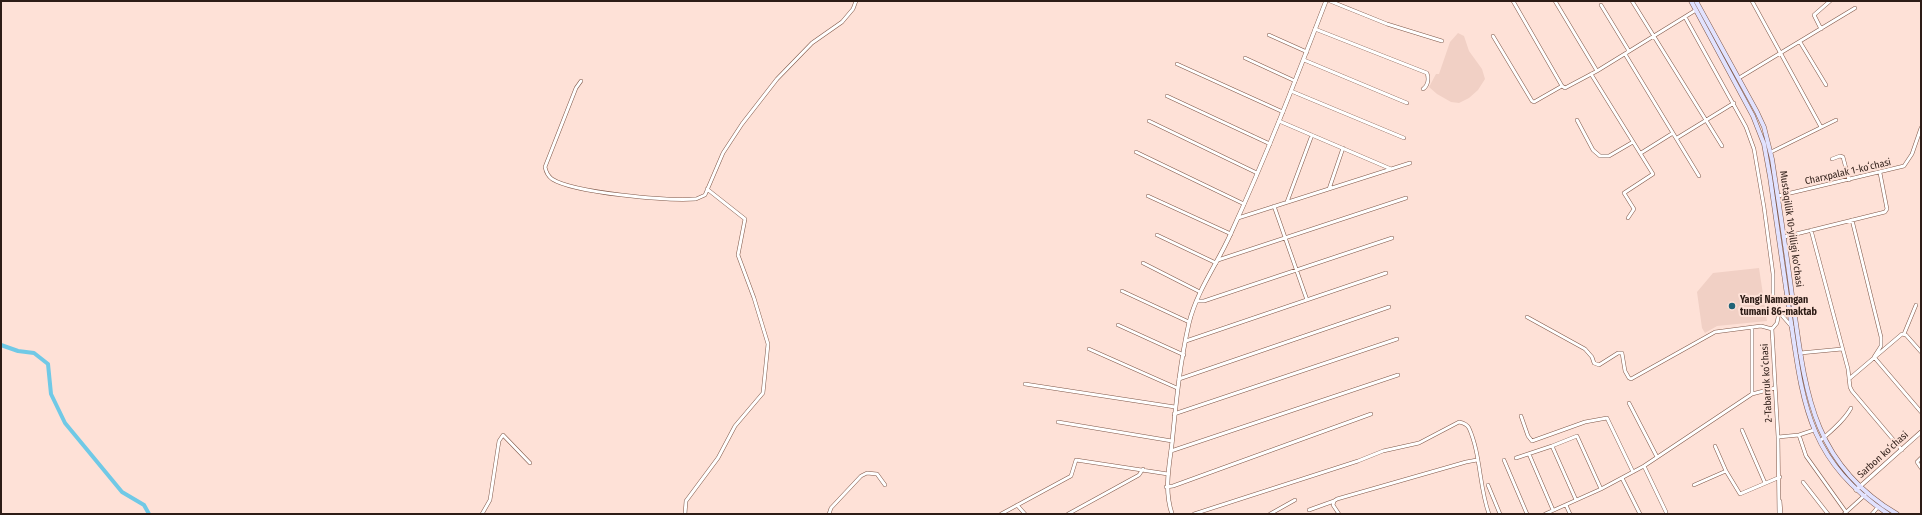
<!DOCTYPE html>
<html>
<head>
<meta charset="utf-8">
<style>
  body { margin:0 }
  #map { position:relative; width:1922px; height:515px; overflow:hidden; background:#fee1d7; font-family:"Fira Sans Condensed",sans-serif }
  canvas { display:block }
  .frame { position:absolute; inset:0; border:2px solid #2d1c16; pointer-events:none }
</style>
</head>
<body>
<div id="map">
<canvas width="1922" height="515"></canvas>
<div class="frame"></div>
</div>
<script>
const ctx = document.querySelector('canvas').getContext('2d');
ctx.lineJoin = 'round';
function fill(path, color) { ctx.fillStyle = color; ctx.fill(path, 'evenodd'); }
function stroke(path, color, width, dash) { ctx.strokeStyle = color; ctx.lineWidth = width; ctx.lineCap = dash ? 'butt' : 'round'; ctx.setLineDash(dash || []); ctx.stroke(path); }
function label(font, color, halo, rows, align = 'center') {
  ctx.font = font + ' "Fira Sans Condensed",sans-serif'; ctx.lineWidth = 4; ctx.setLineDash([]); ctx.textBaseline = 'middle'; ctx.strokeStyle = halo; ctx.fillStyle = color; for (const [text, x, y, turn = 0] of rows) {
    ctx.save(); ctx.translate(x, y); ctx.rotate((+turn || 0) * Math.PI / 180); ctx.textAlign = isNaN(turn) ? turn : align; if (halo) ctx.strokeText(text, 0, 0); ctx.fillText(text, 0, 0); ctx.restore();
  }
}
fill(new Path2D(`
  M1458,33L1464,36L1469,51L1482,69L1485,79L1478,90L1469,98L1459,103L1451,102L1437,94L1429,87L1436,74H1439L1450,42Z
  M1759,268L1767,321L1717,326L1705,333L1702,328L1697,292L1713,273Z`), '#f1d0c5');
stroke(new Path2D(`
  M1,345L18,351L34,353L48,364L51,394L65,423L122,492L144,505L149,514`), '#70c9e6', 4);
const minor = new Path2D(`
  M1330,1L1387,24L1442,41
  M1513,1L1562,86L1565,88L1597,71L1696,10
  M1555,1L1597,71
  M1632,1L1722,146
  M1752,1L1821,127
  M1601,5L1629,51
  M1685,17L1746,127L1754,149L1764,207L1773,274V301L1779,312L1777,323L1772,329
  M1315,29L1427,73C1429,79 1428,86 1423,89
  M1821,29L1814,15L1830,1
  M1269,35L1307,52
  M1493,36L1532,101L1534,102L1562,86
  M1800,42L1826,85
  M1625,54L1699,176
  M1245,58L1295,81
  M1304,60L1407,103
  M1177,64L1283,112
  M1591,74L1653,174L1624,193L1634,209L1628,218
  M1739,78L1855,8
  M581,81L576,88L545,167C546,172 548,176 552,179C574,193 668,201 696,199L705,195L723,153L742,124L777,79L812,43L842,22L853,9L856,1
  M1291,91L1404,138
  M1167,96L1270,144
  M1577,120L1593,150L1600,156H1609L1633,142
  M1149,121L1257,173
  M1279,121L1391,169
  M1677,138L1734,103
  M1136,152L1244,204
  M1771,152L1836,120
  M1641,153L1673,133
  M1832,159L1840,156L1843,157L1849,180
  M1329,189L1343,148
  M1148,196L1231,234
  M1778,196L1904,166L1912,154L1921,128
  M1287,202L1312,135
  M1274,206L1307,300
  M1238,218L1410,163
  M1852,220L1881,337V346L1874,357L1921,412
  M1811,230L1848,369L1850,387L1852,391L1902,450
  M1157,235L1216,263
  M1784,237L1885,212L1887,209L1880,173
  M1218,260L1406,198
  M1143,263L1200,292
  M1122,291L1189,322
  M1197,301H1204L1392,238
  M1779,312L1792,327
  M1527,317L1585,349L1592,357L1594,363L1599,365L1618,353H1622L1625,371L1629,378L1631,379L1715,332L1761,326L1772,329
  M1118,325L1184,355
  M1752,327V394
  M1772,329L1778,437L1779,514
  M1904,334L1916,305
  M1186,341L1386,273
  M1089,349L1177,388
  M1800,353L1842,349
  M1179,379L1389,307
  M1849,379L1902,334L1906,335L1921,352
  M1025,384L1175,407
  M1629,403L1657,457
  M1174,414L1397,339
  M1521,416L1528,436L1532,441L1585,422L1607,418L1633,472
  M1058,422L1172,441
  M1742,430L1765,483
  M1799,435L1806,456L1846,512
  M1778,437L1799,435L1814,430
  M1820,441C1831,431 1844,421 1851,408
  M1552,446L1577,436L1601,489
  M1715,446L1726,471L1740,494L1780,477
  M1171,451L1398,375
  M1529,454L1553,510
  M1516,458L1552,446L1576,500
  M1921,458L1917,462L1921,468
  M1504,460L1527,514
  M1644,466L1666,512
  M1622,478L1640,514
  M1803,482L1828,514
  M1488,485L1500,514
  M1694,485L1726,471
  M1166,487L1173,486L1371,414
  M1780,501L1781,514
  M1017,505L1025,514
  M1566,505L1570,514
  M1309,510L1334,501
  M482,514L490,500L499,441L503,435L530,463
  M685,514L686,501L718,458L735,426L763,393L768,344L754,298L738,255L745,219L707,189
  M829,514L831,508L861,476L867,473L877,474L885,485
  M1001,514L1071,476L1076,460L1168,474
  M1068,514L1139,475L1143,469
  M1194,514L1358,461L1383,451L1419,443L1459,422C1464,423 1467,424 1469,428C1481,455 1479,487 1489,514
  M1270,514L1295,500
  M1339,514L1333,505L1334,501L1337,499L1466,462L1477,460
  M1545,514L1601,489L1644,466L1752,394L1775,388
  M1844,514L1865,495
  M1872,514L1878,507`);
const tertiary = new Path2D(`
  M1856,490L1921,432
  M1172,514C1164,490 1169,467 1172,443C1176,403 1180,362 1189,323C1197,290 1218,263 1231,233C1266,157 1296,79 1326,1`);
const secondary = new Path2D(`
  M1691,1L1753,116L1764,144L1770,177C1776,221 1783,265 1789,309C1803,401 1805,458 1888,514
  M1696,1L1757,112L1764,127L1772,159C1779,205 1786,249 1792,295C1805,386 1809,462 1897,514`);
stroke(minor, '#7f5748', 4);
stroke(tertiary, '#7f5748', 4.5);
stroke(secondary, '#7f5748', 5);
stroke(minor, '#fff', 3);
stroke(tertiary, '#fff', 3.5);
stroke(secondary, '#e1e2ff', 4);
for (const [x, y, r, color] of [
  [1732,306,4,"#216377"]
]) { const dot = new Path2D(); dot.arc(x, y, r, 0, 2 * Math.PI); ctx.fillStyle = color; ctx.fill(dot); stroke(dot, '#fee1d7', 1.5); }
label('10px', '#2d1c16', '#fee1d7', [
  ["Charxpalak 1-koʻchasi",1848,172,-13],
  ["Mustaqillik 10-yilligi ko'chasi",1791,229,82],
  ["2-Tabarruk koʻchasi",1767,383,-93],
  ["Sarbon koʻchasi",1883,455,-42]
]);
label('bold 10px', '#2d1c16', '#fee1d7', [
  ["Yangi Namangan",1740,300],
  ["tumani 86-maktab",1740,312]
], 'left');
</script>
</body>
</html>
